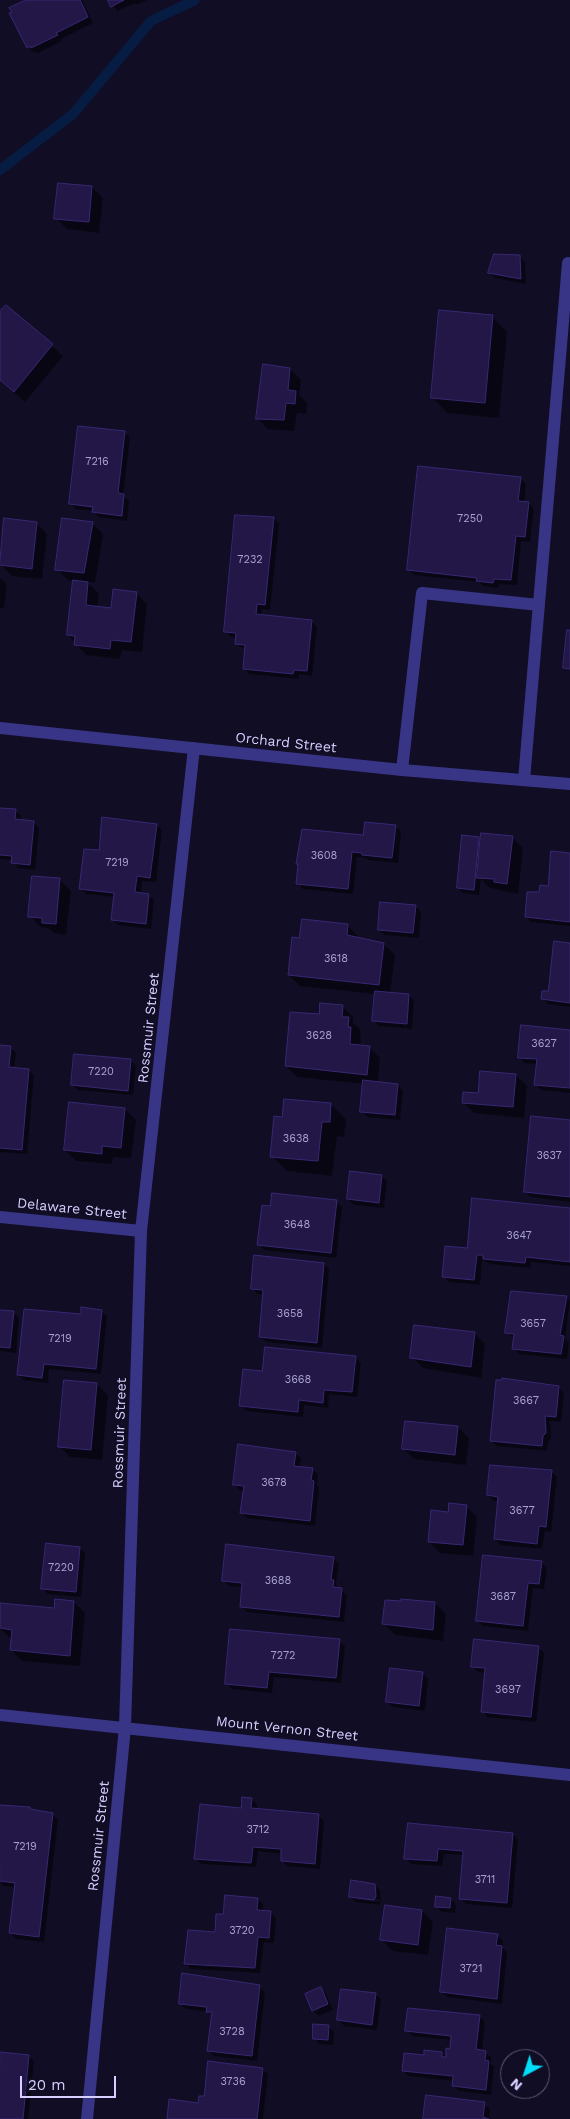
<!DOCTYPE html>
<html>
<head>
<meta charset="utf-8">
<style>
  body { margin:0 }
  #map { position:relative; width:570px; height:2119px; overflow:hidden; background:#110d24; font-family:"Work Sans",sans-serif }
  canvas { display:block }
  .north { position:absolute; left:500px; top:2049px; width:50px; height:50px; box-sizing:border-box; background:#110d24; border:1px solid #605b7c; border-radius:50%; rotate:220deg; font-size:14px; font-weight:700; line-height:20px; text-align:center; color:#d6cfff }
  .north::after { content:''; display:block; margin:auto; width:18px; height:22px; background:#00defa; clip-path:polygon(50% 0,100% 100%,50% 72%,0 100%) }
  .scale { position:absolute; left:20px; top:2076px; width:96px; height:22px; box-sizing:border-box; border:2px solid #d6cfff; border-top:0; padding-left:6px; font-size:15px; line-height:18px; white-space:nowrap; color:#d6cfff; -webkit-text-stroke:4px #110d24; paint-order:stroke }
</style>
</head>
<body>
<div id="map">
<canvas width="570" height="2119"></canvas>
<div class="north">N</div>
<div class="scale">20 m</div>
</div>
<script>
const ctx = document.querySelector('canvas').getContext('2d');
ctx.lineJoin = 'round';
function fill(path, color) { ctx.fillStyle = color; ctx.fill(path, 'evenodd'); }
function stroke(path, color, width, dash) { ctx.strokeStyle = color; ctx.lineWidth = width; ctx.lineCap = dash ? 'butt' : 'round'; ctx.setLineDash(dash || []); ctx.stroke(path); }
function label(font, color, halo, rows, align = 'center') {
  ctx.font = font + ' "Work Sans",sans-serif'; ctx.lineWidth = 4; ctx.setLineDash([]); ctx.textBaseline = 'middle'; ctx.strokeStyle = halo; ctx.fillStyle = color; for (const [text, x, y, turn = 0] of rows) {
    ctx.save(); ctx.translate(x, y); ctx.rotate((+turn || 0) * Math.PI / 180); ctx.textAlign = isNaN(turn) ? turn : align; if (halo) ctx.strokeText(text, 0, 0); ctx.fillText(text, 0, 0); ctx.restore();
  }
}
fill(new Path2D(`
  M28,0H82L93,23L61,39L62,41L38,53L33,52L28,47Z
  M109,0H147L137,5L135,3L117,11Z
  M92,187L103,198L99,233L67,229L56,218Z
  M519,256L525,262L526,284L495,278L490,273Z
  M6,306L63,356L25,402L0,380V313Z
  M492,316L507,332L499,418L447,413L432,397Z
  M290,369L301,380L299,395L307,403L306,414L297,413L294,431L268,429L257,418Z
  M124,432L130,438L123,496L129,501L127,521L99,517L93,511L76,509L70,503Z
  M520,478L526,484L524,503H529L534,509L530,542L521,541L517,585L499,584L498,588L483,586L479,582L414,575L408,570Z
  M274,518L279,524L270,610L262,609L261,616L312,621L317,627L312,676L299,674V679L249,674L244,668L246,650L236,644L237,638L231,637L225,631Z
  M36,523L47,534L42,579L12,576L1,565Z
  M92,523L103,534L95,583L87,582L99,594L97,607L112,609L136,593L147,604L142,652L122,650L120,659L86,655L68,635L74,581L68,580L57,569Z
  M0,578L7,584L4,608H0Z
  M0,809L15,810L21,816L20,821L33,822L39,828L35,870L18,868L12,860L0,859Z
  M156,825L162,830L156,882L142,881L141,894L148,895L154,900L151,929L118,925L112,919L115,897L86,894L80,888L100,851Z
  M395,826L401,832L398,863L368,860L366,858L357,857L353,894L303,889L298,884L299,865L365,836Z
  M512,837L523,848L518,894L490,888L481,879L479,895L463,893L458,888L478,838L482,842Z
  M570,854V926L531,922L526,917L549,887Z
  M60,880L71,891L66,935L54,933L48,928L41,927L30,916Z
  M416,906L421,912L419,938L385,935L379,930Z
  M347,925L358,936V939L384,944L395,955L390,993L409,995L414,1000L412,1029L379,1026L374,1021L376,994L300,986L289,975L301,939Z
  M570,944V1007L548,1004L543,999L549,992Z
  M342,1006L353,1017V1023L360,1029L361,1047H369L380,1058L378,1083L398,1085L403,1091L400,1120L367,1117L362,1111L364,1084L297,1077L286,1066L320,1016Z
  M570,1031V1093L541,1090L536,1085L538,1064L524,1063L519,1057Z
  M0,1047H10L16,1053L14,1069L29,1070L34,1076L27,1154L0,1152Z
  M130,1060L136,1066L133,1095L78,1090L72,1084Z
  M516,1075L527,1086L524,1118L474,1113L463,1102Z
  M331,1104L346,1120L344,1137L337,1136L332,1176L287,1171L272,1156L283,1118Z
  M125,1109L136,1120L131,1158L113,1157L112,1164L76,1161L65,1150Z
  M570,1121V1202L531,1197L525,1192Z
  M382,1176L387,1181L384,1208L354,1205L348,1199Z
  M336,1202L342,1207L336,1258L264,1250L259,1244L271,1207Z
  M570,1210V1266L531,1262L530,1268L490,1264L482,1260L480,1285L449,1282L444,1276L468,1250Z
  M324,1264L329,1269L322,1348L266,1342L260,1336L264,1295L258,1294L252,1288Z
  M567,1297L570,1301L565,1339L569,1342L567,1359L519,1354L513,1348L514,1338L506,1332Z
  M0,1311L14,1313L19,1318L16,1353L0,1351Z
  M101,1311L107,1316L101,1374L49,1369L48,1383L24,1380L18,1375L82,1315Z
  M474,1333L485,1344L481,1378L423,1368L412,1357Z
  M355,1357L361,1363L357,1397L329,1394L328,1408L304,1405L303,1417L246,1411L241,1406L264,1372Z
  M97,1384L108,1395L102,1460L70,1457L59,1446Z
  M558,1387L564,1393L561,1422L550,1421L551,1439L548,1442L547,1451L497,1446L491,1441Z
  M458,1427L469,1438L466,1465L414,1459L403,1448Z
  M295,1453L301,1458L300,1468L312,1469L318,1474L317,1485L319,1488L315,1526L247,1518L242,1513L244,1491L240,1490L234,1485Z
  M551,1471L557,1477L551,1532L545,1531L542,1549L501,1545L495,1539L499,1501H494L488,1495Z
  M466,1506L477,1517L473,1556L440,1553L429,1542L449,1513Z
  M80,1548L85,1553L81,1597L48,1594L42,1588Z
  M333,1558L339,1564L336,1584L338,1589L347,1595L344,1622L247,1612L241,1606L243,1587L229,1586L224,1580Z
  M541,1562L547,1568L544,1589L533,1588L528,1631L483,1626L477,1621Z
  M74,1602L85,1613L80,1666L22,1661L11,1650L12,1639L0,1629V1613L55,1610Z
  M435,1603L446,1614L443,1641L395,1635L384,1624Z
  M339,1641L345,1646L341,1683L274,1677L272,1693L232,1689L227,1683Z
  M538,1647L544,1653L536,1722L487,1717L482,1711L486,1673L478,1672L472,1666Z
  M422,1673L428,1679L425,1711L393,1707L387,1702Z
  M243,1798L252,1799L257,1805V1810L319,1816L324,1821L320,1869L287,1866L282,1860V1854L258,1851L256,1867L201,1864L196,1858L242,1809Z
  M0,1806L30,1808L33,1811L52,1814L58,1820L44,1942L16,1939L10,1933L16,1887L4,1886L0,1882Z
  M409,1825L513,1834L518,1840L512,1908L466,1904L460,1898L464,1855L444,1854L442,1866L411,1864L406,1858Z
  M375,1885L380,1890L381,1902L379,1905L355,1902L350,1896ZM354,1896L380,1900V1902L354,1899Z
  M258,1899L263,1904V1912L271,1913L276,1918L274,1943L264,1942L260,1973L191,1969L185,1963L216,1934L224,1916Z
  M451,1899L456,1905L455,1913L442,1912L436,1907Z
  M422,1911L433,1922L428,1955L393,1951L382,1940Z
  M497,1935L503,1941L502,1947L507,1953L502,2004L447,1997L441,1992Z
  M259,1986L265,1992L257,2061L214,2056L209,2051L213,2016L208,2012L186,2009L180,2004Z
  M321,1989L326,1994L333,2010L319,2016L313,2011L306,1995Z
  M375,1994L381,1999L377,2030L344,2026L339,2020Z
  M479,2016L485,2022L482,2051L491,2057V2064L494,2067L491,2095L459,2091L453,2086L454,2081L409,2076L403,2071L425,2056L442,2053L447,2058L451,2050L452,2040L412,2036L407,2030Z
  M328,2026L334,2032L333,2045L319,2044L314,2038Z
  M0,2053L29,2056L34,2062L28,2119H0Z
  M262,2069L268,2074L263,2119H168Z
  M484,2104L490,2109L489,2119H425Z`), '#0007');
stroke(new Path2D(`
  M0,170L73,114L151,21L195,0`), '#061c43', 10);
const building = new Path2D(`
  M26,0H80L88,17L56,33L58,35L31,48L30,46L27,48L9,13L12,12L9,8Z
  M108,0H124L111,7Z
  M58,183L92,186L89,222L54,219Z
  M494,254L520,255L521,279L488,273Z
  M6,305L53,344L14,392L0,380V311Z
  M439,310L493,315L485,403L431,398Z
  M263,364L290,368L288,390L296,391L295,404L286,403L284,420L256,419Z
  M78,426L125,431L118,493L124,494L122,516L92,512L93,507L69,504Z
  M418,466L521,477L518,501L529,502L525,537L516,536L511,580L494,579L493,583L476,581L477,578L407,570Z
  M235,515L274,517L265,605L257,604L256,614L312,620L307,671L294,670L293,674L243,669L245,645L235,644L236,633L224,632Z
  M4,518L37,522L32,569L0,565Z
  M62,518L93,522L84,573L55,570Z
  M73,580L88,582L86,605L111,608L113,589L137,592L131,642L111,640L110,649L74,645L75,636L67,635Z
  M567,630H570V669L563,668Z
  M0,808L16,809L15,819L34,821L30,865L11,863L12,856L0,855Z
  M102,817L157,824L150,878L137,876L135,892L149,894L146,924L111,920L114,893L79,889L84,849L99,850Z
  M365,822L396,825L392,858L362,855V853L352,852L348,889L296,884L298,864H296L302,829L363,835Z
  M481,833L513,836L507,884L494,882V879L477,878Z
  M462,835L479,837L474,890L457,888Z
  M551,851L570,853V922L525,917L527,892H539L540,885L548,886Z
  M32,876L60,878L56,924L42,923V918L28,917Z
  M380,902L416,905L413,933L378,930Z
  M302,919L348,924L347,935L384,943L379,985L288,975L292,937L299,938Z
  M554,941L570,943V1003L541,999L542,991H548Z
  M375,991L409,994L407,1024L372,1021Z
  M320,1003L343,1005L342,1017H349L348,1027H351L350,1044L370,1046L367,1075L285,1066L290,1012L319,1014Z
  M521,1025L570,1030V1088L534,1085L537,1059L518,1058Z
  M0,1045L11,1046L9,1067L29,1069L22,1150L0,1148Z
  M74,1054L131,1059L128,1091L71,1085Z
  M480,1071L516,1074L513,1107L462,1103L463,1092L478,1093Z
  M363,1080L398,1084L395,1115L360,1112Z
  M284,1099L331,1103L330,1122H322L318,1161L270,1157L274,1116L282,1117Z
  M69,1102L125,1108L121,1148L102,1146V1154L64,1150Z
  M531,1116L570,1120V1197L524,1192Z
  M350,1171L382,1175L379,1203L347,1199Z
  M272,1193L337,1200L331,1253L257,1245L262,1205L270,1206Z
  M472,1198L570,1208V1262L526,1257L525,1263L483,1259V1255H477L474,1280L442,1277L445,1246L467,1248Z
  M254,1255L324,1263L317,1343L259,1337L263,1290L251,1289Z
  M511,1291L567,1296L560,1335L564,1336L561,1354L512,1349L514,1334L505,1333Z
  M81,1307L102,1310L96,1369L44,1364L42,1378L17,1375L24,1309L81,1314Z
  M0,1310L14,1311L10,1348L0,1347Z
  M414,1325L475,1332L471,1367L410,1358Z
  M265,1347L356,1356L352,1392L324,1390L323,1403L299,1400L298,1412L239,1406L243,1369L262,1371Z
  M502,1378L559,1386L556,1417L545,1416L546,1433L543,1436L542,1446L490,1441L496,1380H502Z
  M64,1380L97,1383L91,1450L58,1447Z
  M405,1421L458,1426L455,1455L402,1449Z
  M238,1444L296,1452L294,1466L313,1468L311,1480L314,1481L310,1521L240,1513L244,1486L233,1485Z
  M490,1465L552,1470L546,1527L539,1526L537,1544L494,1539L498,1497L487,1495Z
  M449,1503L467,1505L463,1545L428,1542L431,1510L448,1512Z
  M46,1543L80,1547L76,1592L41,1589Z
  M226,1544L334,1557L331,1580H334L333,1587L342,1588L339,1617L240,1607L242,1583L222,1581Z
  M483,1555L542,1561L539,1584L528,1583L523,1626L476,1621Z
  M55,1599L74,1601L70,1656L10,1650L12,1630L0,1628V1603L54,1608Z
  M401,1599L435,1602L433,1630L382,1624L385,1600L401,1601Z
  M230,1629L340,1639L336,1678L269,1672L267,1688L225,1684Z
  M474,1639L539,1646L531,1717L481,1712L485,1668L471,1667Z
  M390,1668L423,1672L419,1706L386,1702Z
  M242,1797L252,1798L251,1808L319,1814L315,1864L281,1861V1849L253,1847L251,1863L194,1859L200,1804L241,1808Z
  M0,1805L30,1807V1809L53,1813L39,1937L9,1933L15,1883L0,1881Z
  M408,1823L513,1833L507,1903L459,1899L463,1851L438,1849L437,1861L404,1859Z
  M351,1880L375,1884L376,1896L374,1900L349,1897Z
  M225,1895L258,1898L257,1910L271,1911L269,1938L258,1937L255,1968L184,1964L188,1930L215,1932L216,1914H223Z
  M436,1896L451,1898L450,1908L435,1907Z
  M385,1905L422,1910L418,1945L380,1940Z
  M447,1928L498,1934L496,1945L502,1946L497,1999L440,1992Z
  M182,1973L260,1985L252,2056L207,2051L212,2012H206L207,2007L179,2004Z
  M321,1987L328,2004L312,2011L305,1994Z
  M341,1989L376,1993L372,2025L337,2020Z
  M408,2008L480,2015L476,2049L486,2051L485,2060L489,2061L486,2090L452,2086L453,2076L402,2071L404,2053L424,2055V2050L442,2052V2057H446V2048L450,2049L451,2036L405,2031Z
  M313,2024L329,2025L328,2040L313,2039Z
  M0,2052L29,2055L23,2119H0Z
  M208,2061L263,2068L257,2119H167L169,2099L198,2103L199,2096H204Z
  M426,2095L485,2102L483,2117L489,2119H423Z`);
fill(building, '#221746');
stroke(building, '#382874', 1);
stroke(new Path2D(`
  M402,770L422,593L539,605
  M524,780L568,263`), '#393586', 12);
stroke(new Path2D(`
  M0,728L402,770L570,784
  M0,1217L141,1231
  M0,1715L570,1775
  M87,2119L125,1727L141,1231L194,748`), '#393586', 12);
label('11px', '#a9a1d1', null, [
  ["7216",97,462],
  ["7250",470,519],
  ["7232",250,560],
  ["3608",324,856],
  ["7219",117,863],
  ["3618",336,959],
  ["3628",319,1036],
  ["3627",544,1044],
  ["7220",101,1072],
  ["3638",296,1139],
  ["3637",549,1156],
  ["3648",297,1225],
  ["3647",519,1236],
  ["3658",290,1314],
  ["3657",533,1324],
  ["7219",60,1339],
  ["3668",298,1380],
  ["3667",526,1401],
  ["3678",274,1483],
  ["3677",522,1511],
  ["7220",61,1568],
  ["3688",278,1581],
  ["3687",503,1597],
  ["7272",283,1656],
  ["3697",508,1690],
  ["3712",258,1830],
  ["7219",25,1847],
  ["3711",485,1880],
  ["3720",242,1931],
  ["3721",471,1969],
  ["3728",232,2032],
  ["3736",233,2082]
]);
label('14px', '#d6cfff', '#110d24', [
  ["Orchard Street",286,743,6],
  ["Rossmuir Street",149,1028,-84],
  ["Delaware Street",72,1209,6],
  ["Rossmuir Street",120,1433,-88],
  ["Mount Vernon Street",287,1729,6],
  ["Rossmuir Street",99,1836,-84]
]);
</script>
</body>
</html>
